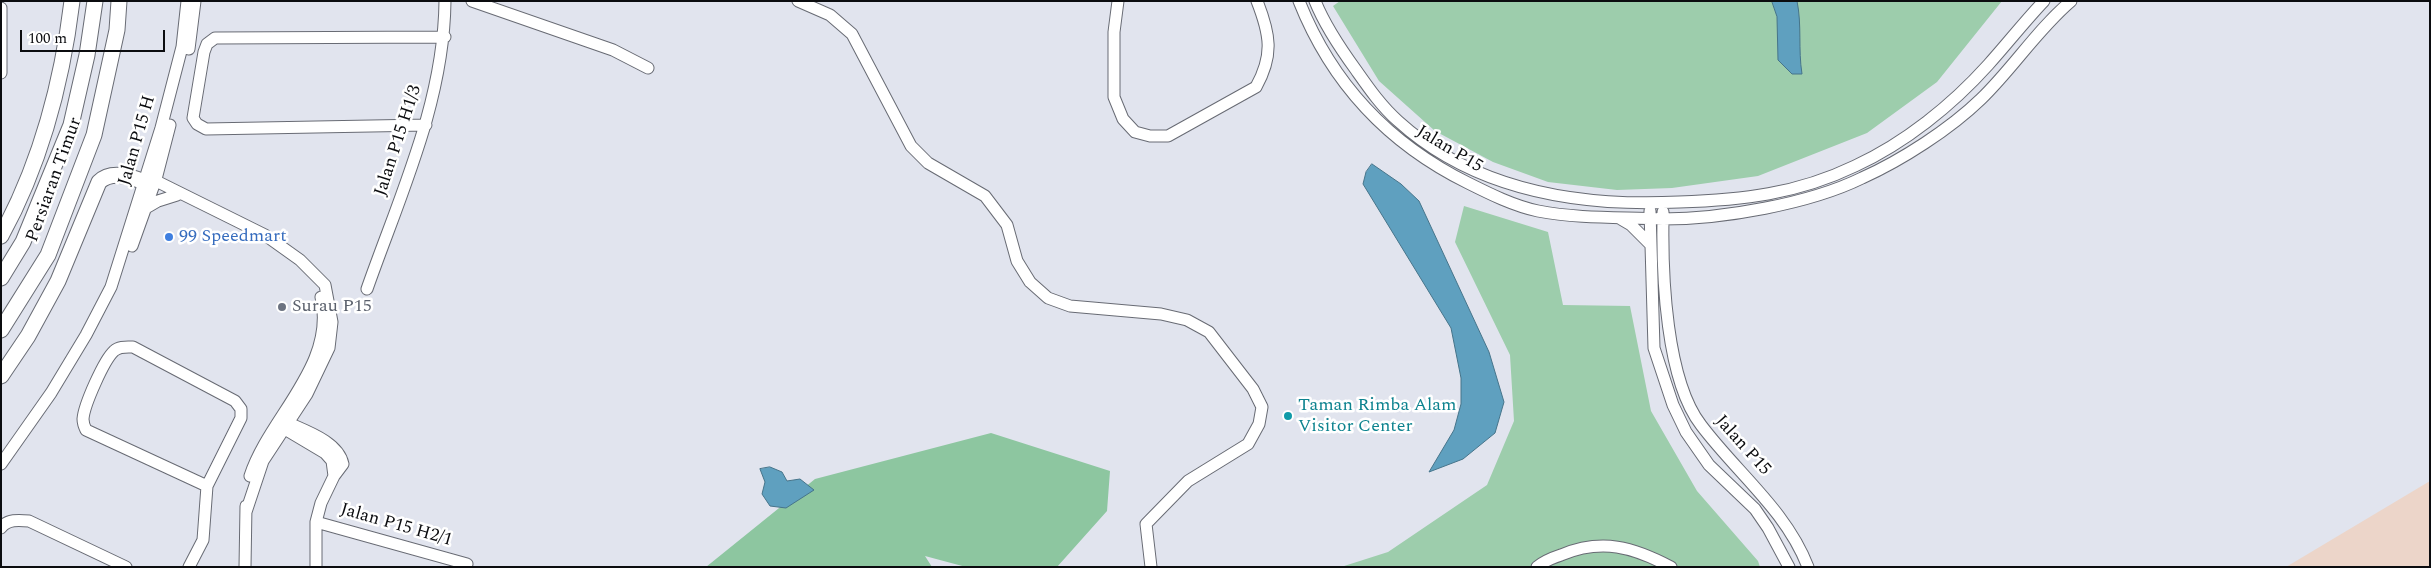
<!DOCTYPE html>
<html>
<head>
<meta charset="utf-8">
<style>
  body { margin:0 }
  #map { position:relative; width:2431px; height:568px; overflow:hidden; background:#e1e4ee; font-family:Spectral,serif }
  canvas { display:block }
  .frame { position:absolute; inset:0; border:2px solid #0b0c0f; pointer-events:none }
  .scale { position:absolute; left:20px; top:30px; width:145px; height:22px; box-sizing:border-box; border:2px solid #0b0c0f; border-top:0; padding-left:6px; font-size:15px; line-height:18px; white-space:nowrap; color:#0b0c0f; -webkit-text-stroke:4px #fff; paint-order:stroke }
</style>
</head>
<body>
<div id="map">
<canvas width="2431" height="568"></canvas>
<div class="frame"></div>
<div class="scale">100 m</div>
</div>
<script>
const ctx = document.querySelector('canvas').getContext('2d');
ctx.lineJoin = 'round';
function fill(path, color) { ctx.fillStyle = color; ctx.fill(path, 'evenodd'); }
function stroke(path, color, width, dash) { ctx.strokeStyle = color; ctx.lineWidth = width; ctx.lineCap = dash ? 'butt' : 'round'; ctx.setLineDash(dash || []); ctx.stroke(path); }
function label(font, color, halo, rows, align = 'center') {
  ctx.font = font + ' Spectral,serif'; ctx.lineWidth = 5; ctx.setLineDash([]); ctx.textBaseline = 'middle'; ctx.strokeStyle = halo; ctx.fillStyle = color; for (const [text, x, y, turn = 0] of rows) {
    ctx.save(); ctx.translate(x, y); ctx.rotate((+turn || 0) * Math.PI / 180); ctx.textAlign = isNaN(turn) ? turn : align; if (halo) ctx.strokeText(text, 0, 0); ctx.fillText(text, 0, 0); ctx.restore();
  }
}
fill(new Path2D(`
  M2430,481V567H2286Z`), '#ecd5c9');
fill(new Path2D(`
  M1340,1H2002L1937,82L1867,133L1758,176L1672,188L1617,190L1548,182L1493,162L1435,131L1379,81L1333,6Z
  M1464,206L1548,232L1563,305L1630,306L1651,411L1697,491L1758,561L1760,567H1341L1388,552L1487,485L1514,421L1510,355L1455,242Z`), '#9dcdac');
fill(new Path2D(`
  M991,433L1110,471L1107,511L1057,567H966L925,556L932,567H706L815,479Z`), '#8dc6a0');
const water = new Path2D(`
  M1772,1H1797C1802,25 1798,49 1802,74H1792L1778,60L1777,17Z
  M1372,164L1401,184L1419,201L1489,352L1504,402L1495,433L1463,459L1429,472L1454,430L1461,404V378L1451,328L1363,184L1366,172Z
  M770,467L782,472L787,481L800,479L814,490L786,508L770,506L762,494L765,482L760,469Z`);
fill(water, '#5fa0bf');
stroke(water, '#46748a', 1);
const minor = new Path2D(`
  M472,1L613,50L648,68
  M798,1L830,15L852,34L911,146L928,163L985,196L1007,225L1017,261L1030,282L1048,298L1070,306L1161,314L1187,320L1209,332L1253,389L1262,407L1259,424L1248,444L1188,481L1146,524L1151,567
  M1118,1L1114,32V97L1123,119L1135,132L1150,136H1168L1256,87C1274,55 1270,34 1257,1
  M1299,1C1332,84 1389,144 1468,183C1490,194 1514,206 1538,211C1579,219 1622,217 1663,219V212
  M1315,1C1325,26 1340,48 1356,70C1368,87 1381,106 1398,121C1475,191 1578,207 1679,202C1742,200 1797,194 1855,166C1905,143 1952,105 1988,65C2007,44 2024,22 2044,1
  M1,8V73
  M189,49L195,1
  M426,125L206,129L197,124L193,118L204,52L207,44L215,38L445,37
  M146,176L265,235L300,260L325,285L332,322L329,348L307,394L263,461L246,512
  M146,208L158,201L177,195
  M1650,211L1654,348L1673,405L1686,432L1709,465L1755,509L1768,528L1789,567
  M1619,218L1631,225L1650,244
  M132,246L156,179L170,125
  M367,289C400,195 444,102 445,1
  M282,420C302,430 338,440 343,464L334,476L321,503L316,522V567
  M283,428L325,453L332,461L334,476
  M1,464L51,393L86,335L111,287L161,128L182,47L187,1
  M250,476C269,417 337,365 321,297
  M316,522L467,564
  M1,528C7,519 19,520 29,521L126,567
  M189,567L203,540L207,486L241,418V409L235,401L133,347C127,347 119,346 114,351C104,360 84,405 83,419C83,423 84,426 86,430L207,486
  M245,567L246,506
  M1537,567C1544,561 1552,558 1561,555C1602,538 1633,547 1671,567
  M1808,567C1786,510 1737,473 1701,425C1666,380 1662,275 1663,219C1722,219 1809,204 1862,178C1902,160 1950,129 1981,99C2013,68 2037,30 2071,1`);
const major = new Path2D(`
  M1,236C41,163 62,83 72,1
  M1,278L23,242L71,125L87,55L95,1
  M1,330L48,255L94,135L117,30L119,1
  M1,376L28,336L58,281L99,182C111,170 130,176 144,182`);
stroke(minor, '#686b74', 13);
stroke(major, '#686b74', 17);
stroke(minor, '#fff', 11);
stroke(major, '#fff', 15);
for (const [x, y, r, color] of [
  [169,237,5,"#3f7fe0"],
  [282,307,5,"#6b7280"],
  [1288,416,5,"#0f9aa8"]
]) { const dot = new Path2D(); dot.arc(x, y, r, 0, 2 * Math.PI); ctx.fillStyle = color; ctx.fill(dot); stroke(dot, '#fff', 2); }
label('18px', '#0b0c0f', '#fff', [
  ["Jalan P15 H",138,141,-74],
  ["Jalan P15 H1/3",399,141,-72],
  ["Jalan P15",1449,150,31],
  ["Persiaran Timur",55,180,-70],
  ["Jalan P15",1742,446,48],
  ["Jalan P15 H2/1",396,526,16]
]);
label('18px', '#366cbe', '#fff', [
  ["99 Speedmart",179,237]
], 'left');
label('18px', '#5b616d', '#fff', [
  ["Surau P15",292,307]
], 'left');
label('18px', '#0d838f', '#fff', [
  ["Taman Rimba Alam",1298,406],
  ["Visitor Center",1298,427]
], 'left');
</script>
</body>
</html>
